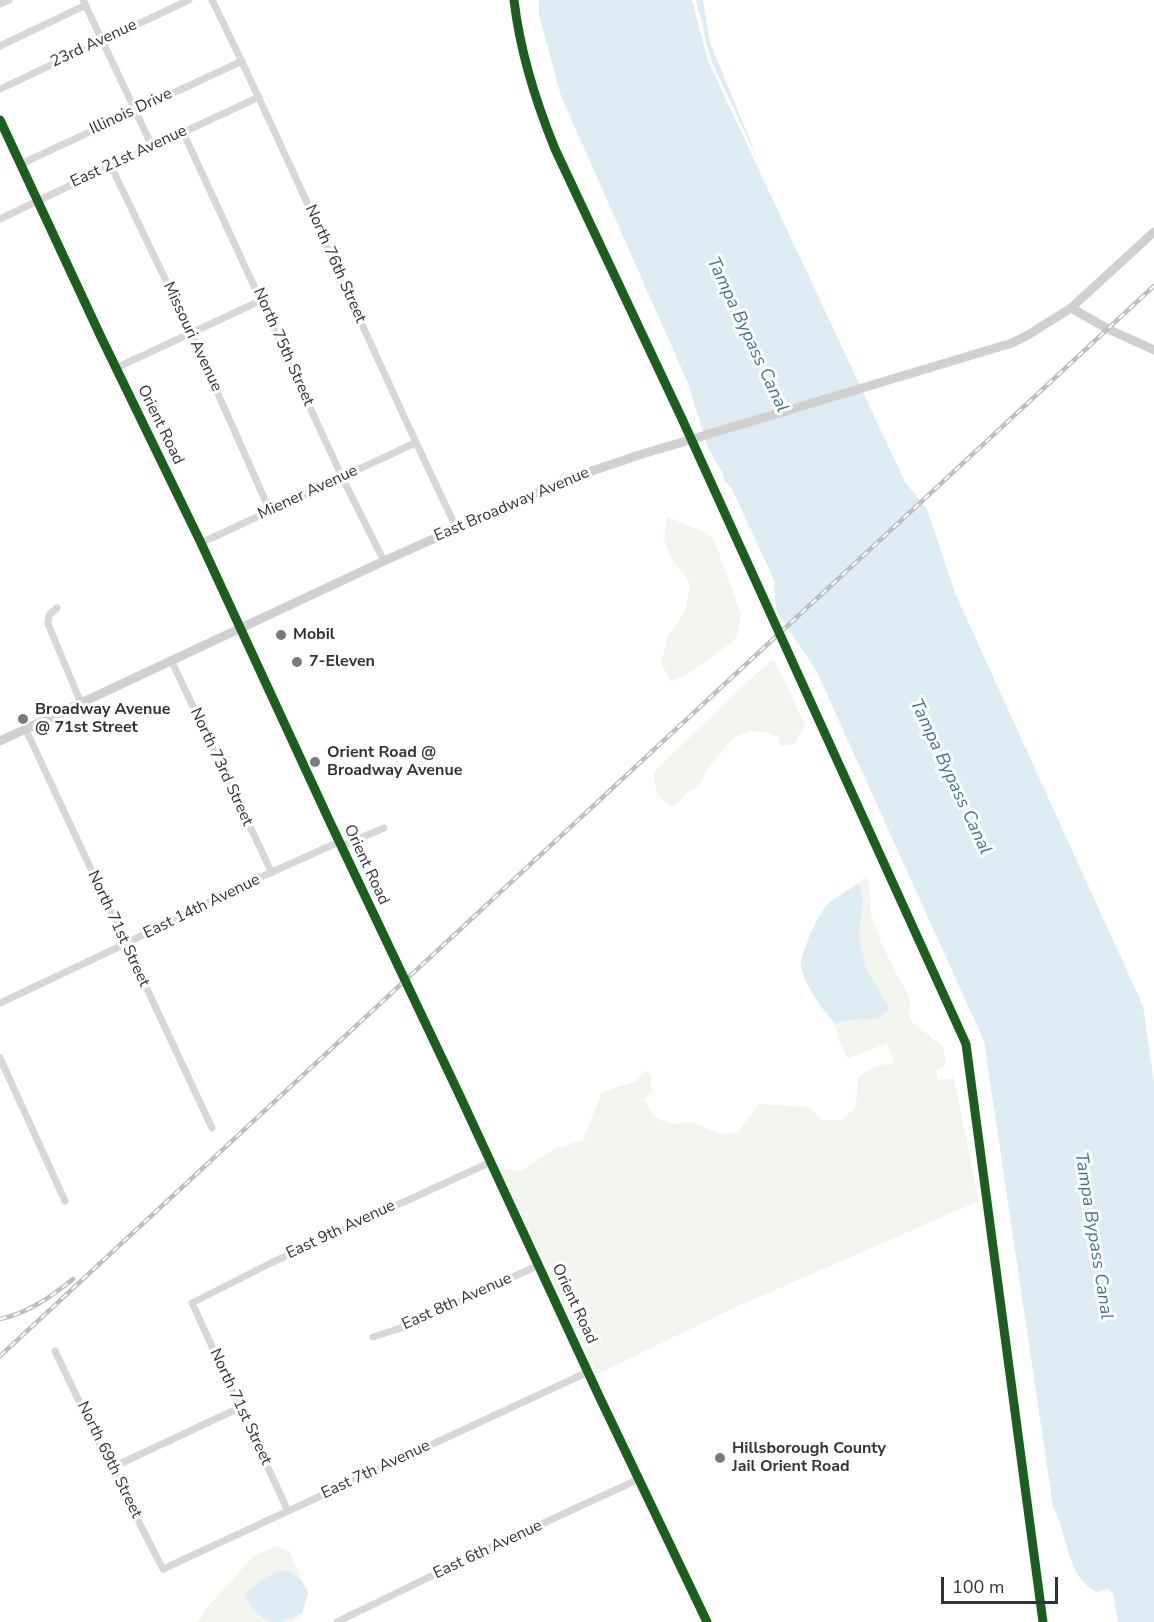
<!DOCTYPE html>
<html>
<head>
<meta charset="utf-8">
<style>
  body { margin:0 }
  #map { position:relative; width:1154px; height:1622px; overflow:hidden; background:#fff; font-family:"Nunito Sans",sans-serif }
  canvas { display:block }
  .scale { position:absolute; left:941px; top:1577px; width:117px; height:27px; box-sizing:border-box; border:3px solid #333; border-top:0; padding-left:8px; font-size:18px; line-height:21px; white-space:nowrap; color:#333; -webkit-text-stroke:4px #fff; paint-order:stroke }
</style>
</head>
<body>
<div id="map">
<canvas width="1154" height="1622"></canvas>
<div class="scale">100 m</div>
</div>
<script>
const ctx = document.querySelector('canvas').getContext('2d');
ctx.lineJoin = 'round';
function fill(path, color) { ctx.fillStyle = color; ctx.fill(path, 'evenodd'); }
function stroke(path, color, width, dash) { ctx.strokeStyle = color; ctx.lineWidth = width; ctx.lineCap = dash ? 'butt' : 'round'; ctx.setLineDash(dash || []); ctx.stroke(path); }
function label(font, color, halo, rows, align = 'center') {
  ctx.font = font + ' "Nunito Sans",sans-serif'; ctx.lineWidth = 6; ctx.setLineDash([]); ctx.textBaseline = 'middle'; ctx.strokeStyle = halo; ctx.fillStyle = color; for (const [text, x, y, turn = 0] of rows) {
    ctx.save(); ctx.translate(x, y); ctx.rotate((+turn || 0) * Math.PI / 180); ctx.textAlign = isNaN(turn) ? turn : align; if (halo) ctx.strokeText(text, 0, 0); ctx.fillText(text, 0, 0); ctx.restore();
  }
}
fill(new Path2D(`
  M667,517L703,531L714,540L741,614L736,639L689,673L671,682L661,662L668,637L685,612L690,587L686,577L671,558L664,539Z
  M774,659L805,725L795,744L780,746L778,737L767,732L750,731L733,738L709,767L698,786L687,792L674,807C656,797 655,791 654,772L749,680Z
  M864,878L869,880L871,915L880,940L896,973L909,996L910,1020L943,1047L946,1065L936,1071L938,1080L954,1078L979,1201L734,1308L597,1374L500,1168L520,1171L557,1148L583,1140L602,1092L635,1082L646,1070L652,1076L650,1082L653,1090L644,1100L654,1116L671,1124L691,1122L721,1134L737,1133L759,1104L808,1107L822,1120H842L856,1107L858,1078L875,1066L895,1063L887,1043L848,1059L839,1040L836,1025L842,1021L879,1018L890,1008L866,969L859,936L863,899L859,883Z
  M276,1546L289,1551L308,1593L302,1613L294,1622H197L212,1602L253,1557Z`), '#f1f5ed');
fill(new Path2D(`
  M539,0H692L708,61L905,482L927,509L955,593L1143,1006L1154,1082V1622H1118L1113,1593L1108,1589L1098,1592C1074,1582 1070,1556 1063,1533C1061,1524 1057,1515 1053,1506L984,1041L816,670L779,615L776,609L774,580L732,489L724,480L723,474L708,448L688,383L561,96L539,14Z
  M696,0H703L710,43L759,162L711,60Z
  M859,883L863,899L859,936L866,969L890,1008L879,1018L842,1021L836,1025C824,1012 802,982 801,964C801,951 819,913 828,904C837,896 849,890 859,883Z
  M287,1570L301,1580L308,1593L302,1613C295,1616 285,1621 278,1622C261,1622 251,1608 245,1594C258,1583 269,1572 287,1570Z`), '#ddebf3');
stroke(new Path2D(`
  M83,0L152,146
  M212,0C298,174 372,354 457,529
  M0,4L9,0
  M0,46L86,5
  M0,89L189,0
  M183,132L342,477L384,561
  M21,164L242,61
  M111,166L191,333L270,511
  M0,219L111,166L259,97
  M116,368L262,300
  M201,543L415,443
  M57,608L49,615L48,624L81,703
  M171,660L272,873
  M26,730L212,1128
  M341,846L384,828
  M0,1003L125,944L243,885L339,842
  M0,1058L65,1201
  M373,1337L398,1329L539,1265
  M55,1351L111,1468L163,1569L588,1372
  M111,1468L241,1407
  M288,1511L192,1303L273,1262L491,1162
  M337,1622L483,1551L639,1479`), '#d7d7d7', 7);
stroke(new Path2D(`
  M0,120L101,337L201,543L329,820L460,1096L599,1396L707,1622`), '#d7d7d7', 8);
stroke(new Path2D(`
  M1071,308L1108,329L1154,350
  M0,741L384,561L563,481L636,456L1012,343L1028,335L1071,308L1154,232`), '#d0d0d0', 9);
const rail = new Path2D(`
  M0,1319C28,1313 51,1297 73,1279
  M0,1356L1154,286`);
stroke(rail, '#bebebe', 4.5);
stroke(rail, '#fff', 2, [7]);
stroke(new Path2D(`
  M514,0C520,52 535,100 555,149L683,421L966,1044L1043,1622
  M0,120L101,337L201,543L329,820L460,1096L599,1396L707,1622`), '#1b5e20', 9);
for (const [x, y, r, color] of [
  [281,635,6,"#7a7a7a"],
  [297,662,6,"#7a7a7a"],
  [23,719,6,"#7a7a7a"],
  [315,762,6,"#7a7a7a"],
  [720,1458,6,"#7a7a7a"]
]) { const dot = new Path2D(); dot.arc(x, y, r, 0, 2 * Math.PI); ctx.fillStyle = color; ctx.fill(dot); stroke(dot, '#fff', 2); }
label('16px', '#333', '#fff', [
  ["23rd Avenue",94,44,-25],
  ["Illinois Drive",131,112,-25],
  ["East 21st Avenue",129,157,-25],
  ["North 76th Street",335,264,66],
  ["Missouri Avenue",192,337,65],
  ["North 75th Street",283,347,66],
  ["Orient Road",160,425,64],
  ["Miener Avenue",308,493,-25],
  ["East Broadway Avenue",512,505,-23],
  ["North 73rd Street",221,767,65],
  ["Orient Road",366,865,65],
  ["East 14th Avenue",202,907,-26],
  ["North 71st Street",118,929,65],
  ["East 9th Avenue",341,1230,-25],
  ["East 8th Avenue",457,1302,-24],
  ["Orient Road",574,1304,65],
  ["North 71st Street",240,1407,65],
  ["North 69th Street",109,1460,64],
  ["East 7th Avenue",376,1470,-25],
  ["East 6th Avenue",488,1550,-25]
]);
label('bold 16px', '#333', '#fff', [
  ["Mobil",293,635],
  ["7-Eleven",309,662],
  ["Broadway Avenue",35,710],
  ["@ 71st Street",35,728],
  ["Orient Road @",327,753],
  ["Broadway Avenue",327,771],
  ["Hillsborough County",732,1449],
  ["Jail Orient Road",732,1467]
], 'left');
label('italic 18px', '#3f7597', '#fff', [
  ["Tampa Bypass Canal",747,335,65],
  ["Tampa Bypass Canal",950,777,65],
  ["Tampa Bypass Canal",1093,1236,81]
]);
</script>
</body>
</html>
